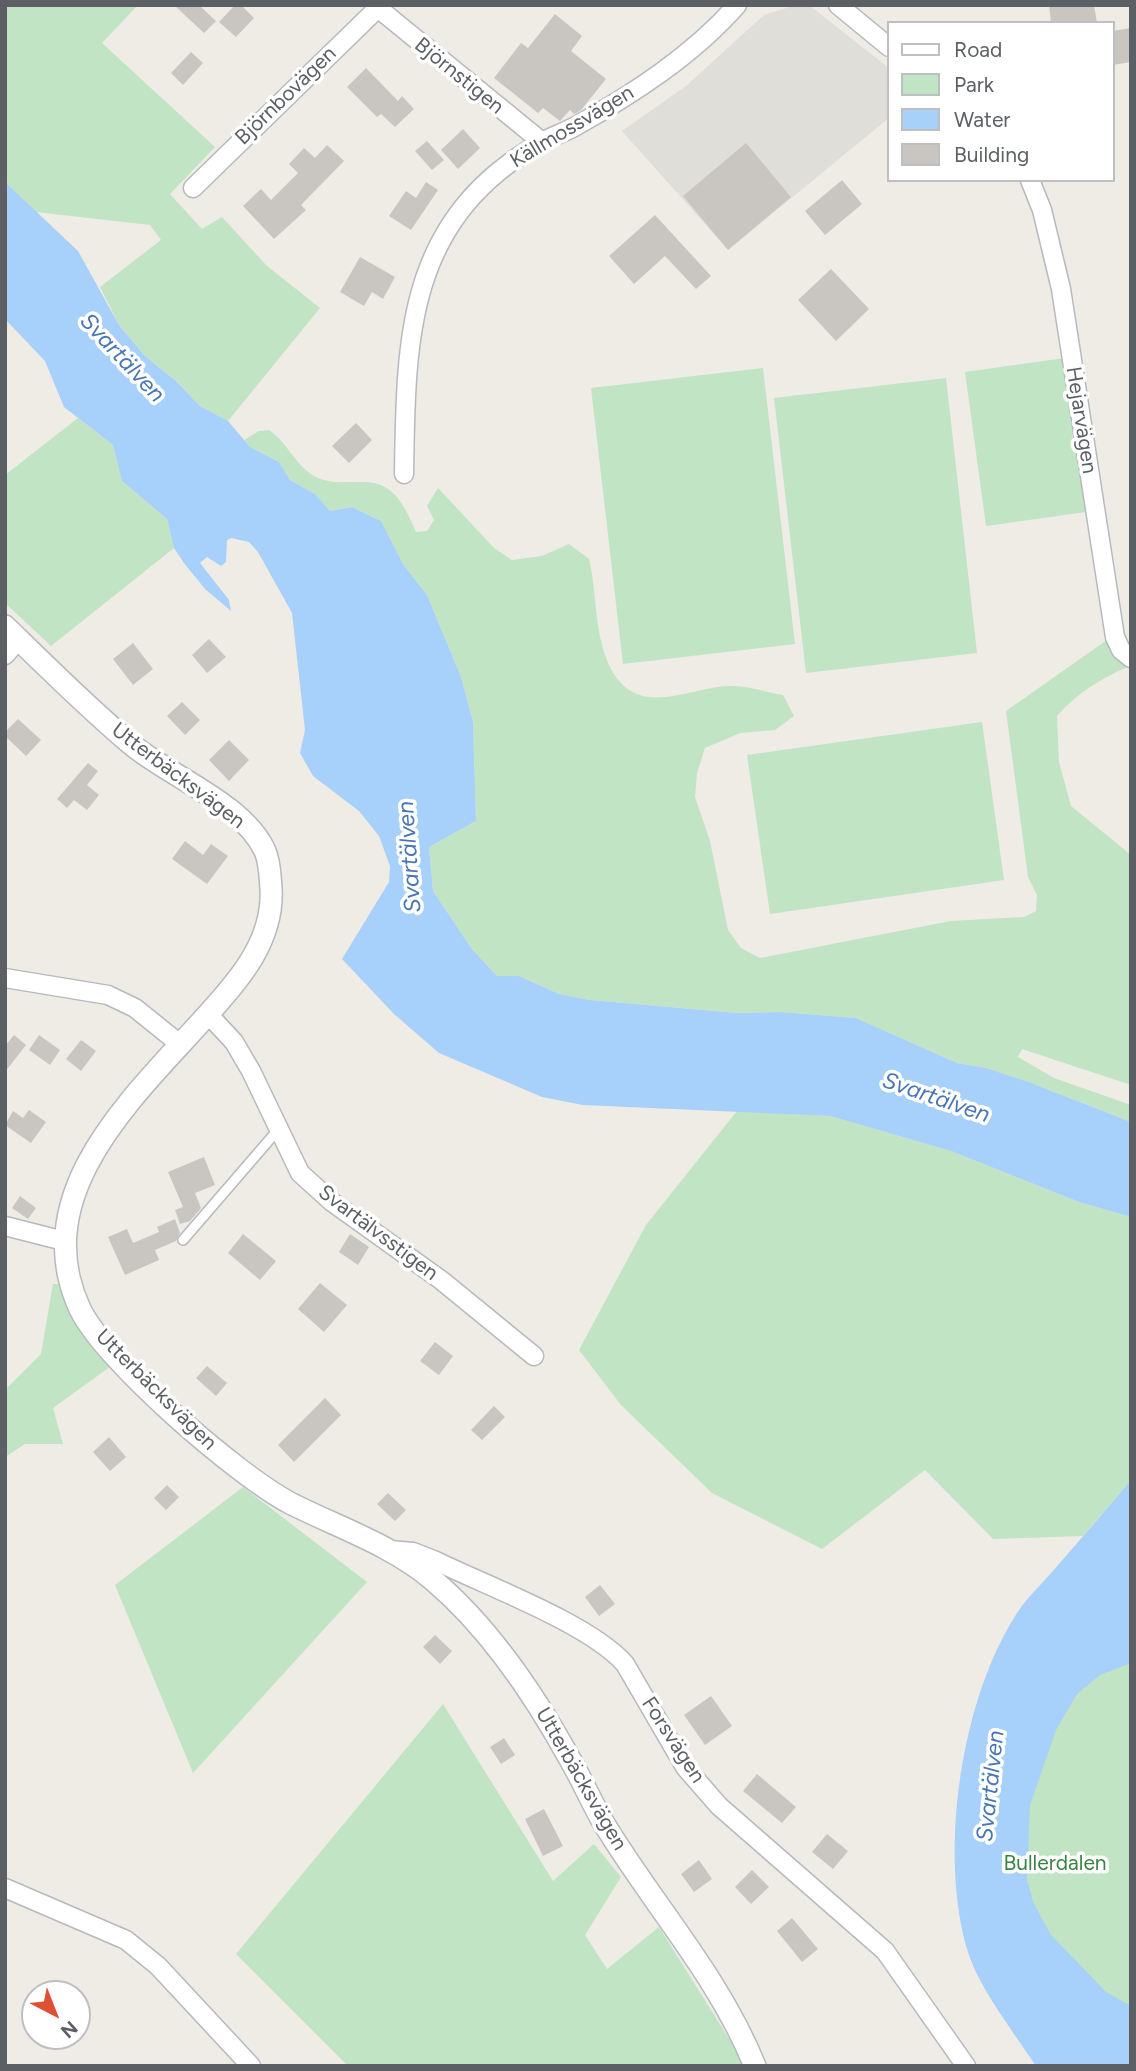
<!DOCTYPE html>
<html>
<head>
<meta charset="utf-8">
<style>
  body { margin:0 }
  #map { position:relative; width:1136px; height:2071px; overflow:hidden; background:#eeece4; font-family:Figtree,sans-serif }
  canvas { display:block }
  .frame { position:absolute; inset:0; border:7px solid #5c5f64; pointer-events:none }
  .legend { position:absolute; left:887px; top:21px; width:228px; height:161px; box-sizing:border-box; background:#fff; border:2px solid #bebfc1; margin:0; padding:9px 12px; list-style:none; font-size:21px; color:#5c5f64 }
  .legend li { display:flex; align-items:center; gap:14px; height:35px }
  .legend b { width:35px; border:2px solid #bebfc1 }
  .north { position:absolute; left:21px; top:1980px; width:70px; height:70px; box-sizing:border-box; background:#fff; border:2px solid #bebfc1; border-radius:50%; rotate:138deg; font-size:19px; font-weight:700; line-height:28px; text-align:center; color:#5c5f64 }
  .north::after { content:''; display:block; margin:auto; width:24px; height:32px; background:#e05037; clip-path:polygon(50% 0,100% 100%,50% 72%,0 100%) }
</style>
</head>
<body>
<div id="map">
<canvas width="1136" height="2071"></canvas>
<div class="frame"></div>
<ul class="legend">
<li><b style="height:9px;background:#fff"></b>Road</li>
<li><b style="height:19px;background:#c1e4c4"></b>Park</li>
<li><b style="height:19px;background:#a7d0fa"></b>Water</li>
<li><b style="height:19px;background:#c9c6c1"></b>Building</li>
</ul>
<div class="north">N</div>
</div>
<script>
const ctx = document.querySelector('canvas').getContext('2d');
ctx.lineJoin = 'round';
function fill(path, color) { ctx.fillStyle = color; ctx.fill(path, 'evenodd'); }
function stroke(path, color, width, dash) { ctx.strokeStyle = color; ctx.lineWidth = width; ctx.lineCap = dash ? 'butt' : 'round'; ctx.setLineDash(dash || []); ctx.stroke(path); }
function label(font, color, halo, rows, align = 'center') {
  ctx.font = font + ' Figtree,sans-serif'; ctx.lineWidth = 7; ctx.setLineDash([]); ctx.textBaseline = 'middle'; ctx.strokeStyle = halo; ctx.fillStyle = color; for (const [text, x, y, turn = 0] of rows) {
    ctx.save(); ctx.translate(x, y); ctx.rotate((+turn || 0) * Math.PI / 180); ctx.textAlign = isNaN(turn) ? turn : align; if (halo) ctx.strokeText(text, 0, 0); ctx.fillText(text, 0, 0); ctx.restore();
  }
}
fill(new Path2D(`
  M796,5H809L889,68V118L728,250L622,131L686,86L764,15Z`), '#dfded8');
fill(new Path2D(`
  M5,5H138L102,43L215,147L170,194L202,229L222,217L267,266L320,308L228,421L200,406L176,381L145,356L119,325L100,287L161,240L150,225L36,212L5,182Z
  M1065,358L1086,512L986,526L965,372Z
  M763,368L795,644L623,664L591,388Z
  M946,378L977,653L806,673L774,398Z
  M78,418L113,445L122,481L167,519L174,548L51,646L5,603V475Z
  M269,430C288,443 294,464 314,476C328,484 345,482 361,482C394,480 405,507 416,532L427,531L434,520L427,506L438,488L494,548L512,560L542,556L569,544L589,559C597,593 594,632 609,665C636,721 685,688 729,686C746,685 766,692 783,695L794,716L775,730L740,733L705,748L697,773L695,797L710,841L728,930L741,948L760,958L951,921L1024,917L1036,911L1037,895L1028,877L1006,711L1107,640L1127,667C1100,679 1076,694 1057,716L1059,762L1071,806L1131,855V1085L1022,1049L1018,1057L1054,1078L1131,1105V1122L1026,1081L986,1068L957,1063L856,1018L780,1012L737,1013L590,1000L559,994L519,976H497L472,949L433,891L429,847L476,821L473,722L461,677L427,595L403,564L381,521L352,507L330,511L315,494L290,480L279,462L250,447L244,440L259,431Z
  M982,722L1004,880L770,914L747,755Z
  M737,1111L830,1116L951,1151L1079,1202L1131,1217V1480L1083,1536L993,1539L925,1470L822,1549L712,1493L621,1405L579,1350L646,1225Z
  M53,1284H69L118,1361L53,1408L63,1444H25L5,1457V1390L41,1354Z
  M243,1487L367,1582L193,1773L115,1585Z
  M1131,1553V2006L1026,1970L986,1783Z
  M443,1704L553,1881L594,1844L621,1877L585,1935L607,1969L659,1927L743,2061V2066H348L236,1954Z`), '#c1e4c4');
fill(new Path2D(`
  M5,182L78,251L119,325L145,356L176,381L200,406L228,421L250,447L279,462L290,480L315,494L330,511L352,507L381,521L403,564L427,595L461,677L473,722L476,821L429,847L433,891L472,949L497,976H519L559,994L590,1000L737,1013L780,1012L856,1018L957,1063L986,1068L1026,1081L1131,1122V1217L1079,1202L951,1151L830,1116L583,1105L542,1097L439,1053L394,1014L342,959L389,882L390,866L379,836L359,811L313,776L300,753L305,730L292,613L258,552L249,542L231,538L227,540L226,562L221,566L207,557L200,563L229,600L231,611L205,589L184,563L174,548L167,519L122,481L113,445L64,407L45,361L5,319Z
  M1131,1480V1663L1100,1675L1077,1694L1056,1730L1030,1805L1027,1879L1033,1902L1051,1935L1106,1992L1131,2006V2066H1036C1015,2034 979,1988 968,1952C938,1853 961,1699 1017,1613C1028,1596 1045,1581 1058,1565C1083,1537 1107,1508 1131,1480Z`), '#a7d0fa');
fill(new Path2D(`
  M174,5H199L216,21L204,33Z
  M235,5H241L254,18L236,37L219,22Z
  M1049,5H1094L1097,23H1051Z
  M555,14L582,36L571,51L606,79L581,110L574,114L570,110L560,121L543,108L538,113L494,78L521,43L528,48Z
  M1131,28V62L1113,65V31Z
  M191,52L203,63L183,85L171,73Z
  M366,68L398,101L402,96L414,109L395,127L381,114L377,117L347,87Z
  M463,129L480,148L458,169L441,150Z
  M427,141L444,160L432,170L415,151Z
  M746,143L791,197L728,250L683,196Z
  M327,145L344,161L301,205L306,210L274,239L243,206L261,189L271,200L298,173L289,164L304,148L315,158Z
  M842,180L862,204L825,235L805,211Z
  M426,182L438,190L411,230L389,216L406,191L416,198Z
  M655,215L711,276L696,289L665,256L634,284L609,256Z
  M360,257L395,277L383,299L372,292L364,306L340,292Z
  M831,269L869,309L836,341L798,300Z
  M356,423L372,440L349,463L332,446Z
  M209,639L226,657L207,673L192,655Z
  M133,643L153,669L133,685L113,659Z
  M182,702L200,720L185,735L167,716Z
  M18,719L41,740L26,756L5,736V732Z
  M229,740L249,760L229,781L209,760Z
  M88,763L98,771L87,785L99,795L87,810L74,800L67,808L57,799Z
  M185,841L203,855L211,844L228,856L207,884L172,859Z
  M14,1035L26,1045L5,1072V1046Z
  M39,1035L60,1050L50,1065L29,1050Z
  M81,1040L96,1051L81,1071L66,1059Z
  M29,1110L46,1122L31,1143L5,1125L13,1111L23,1118Z
  M204,1157L215,1185L195,1193L201,1208L190,1221L180,1224L175,1210L183,1207L168,1172Z
  M20,1196L36,1208L28,1219L12,1208Z
  M175,1219L180,1233L176,1241L155,1250L159,1260L125,1275L108,1237L127,1229L133,1243L159,1232L157,1227Z
  M243,1234L276,1261L260,1280L228,1253Z
  M350,1234L369,1247L358,1265L339,1252Z
  M320,1283L347,1305L324,1332L298,1309Z
  M435,1342L453,1356L439,1375L420,1361Z
  M207,1366L227,1383L216,1396L196,1378Z
  M325,1398L341,1415L294,1462L278,1445Z
  M494,1406L505,1417L482,1440L471,1430Z
  M109,1437L126,1457L110,1471L93,1452Z
  M167,1485L179,1497L166,1510L154,1498Z
  M388,1493L406,1510L395,1521L377,1504Z
  M600,1585L615,1604L599,1616L585,1597Z
  M435,1635L452,1651L440,1664L423,1647Z
  M711,1696L732,1726L705,1745L684,1715Z
  M504,1738L515,1755L501,1764L490,1747Z
  M757,1774L796,1807L782,1823L743,1791Z
  M544,1809L563,1846L543,1856L525,1819Z
  M827,1834L848,1851L833,1869L812,1852Z
  M699,1860L712,1879L694,1892L681,1874Z
  M752,1870L769,1887L751,1904L735,1887Z
  M792,1918L818,1949L802,1962L777,1931Z`), '#c9c6c1');
const service = new Path2D(`
  M183,1240L277,1131`);
const minor = new Path2D(`
  M838,5L889,47
  M378,8L542,142
  M1030,180L1042,210L1061,289L1115,637L1121,650L1131,658
  M193,188L381,5
  M404,474C406,336 406,219 542,142C553,136 565,132 576,126C633,94 693,55 737,5
  M5,655L19,639
  M5,978L108,995L135,1008L181,1045
  M208,1014L234,1042L251,1071L300,1173L332,1202L441,1280L534,1356
  M5,1226L64,1241
  M389,1550L413,1552L436,1561C487,1586 590,1624 625,1664L685,1767L719,1806L885,1951L966,2066
  M5,1888L126,1940L158,1966L251,2066`);
const tertiary = new Path2D(`
  M5,626C46,666 87,707 131,744C170,777 243,803 265,851C270,862 270,877 271,888C274,939 241,978 209,1013C138,1093 25,1191 80,1309C105,1361 237,1475 290,1503C337,1527 392,1545 433,1580C491,1629 536,1697 572,1763C583,1782 592,1803 603,1822C653,1905 718,1975 755,2066`);
stroke(service, '#b6b9bd', 12);
stroke(minor, '#b6b9bd', 21);
stroke(tertiary, '#b6b9bd', 24);
stroke(service, '#fff', 9);
stroke(minor, '#fff', 18);
stroke(tertiary, '#fff', 21);
label('21px', '#5c5f64', '#fff', [
  ["Björnstigen",459,76,39],
  ["Björnbovägen",286,96,-44],
  ["Källmossvägen",572,127,-31],
  ["Hejarvägen",1081,420,81],
  ["Utterbäcksvägen",178,776,37],
  ["Svartälvsstigen",378,1233,37],
  ["Utterbäcksvägen",156,1390,45],
  ["Forsvägen",673,1740,57],
  ["Utterbäcksvägen",581,1779,60]
]);
label('21px', '#3a8442', '#fff', [
  ["Bullerdalen",1055,1864]
]);
label('italic 23px', '#4876b4', '#fff', [
  ["Svartälven",122,358,47],
  ["Svartälven",410,857,-94],
  ["Svartälven",936,1098,19],
  ["Svartälven",991,1786,-84]
]);
</script>
</body>
</html>
